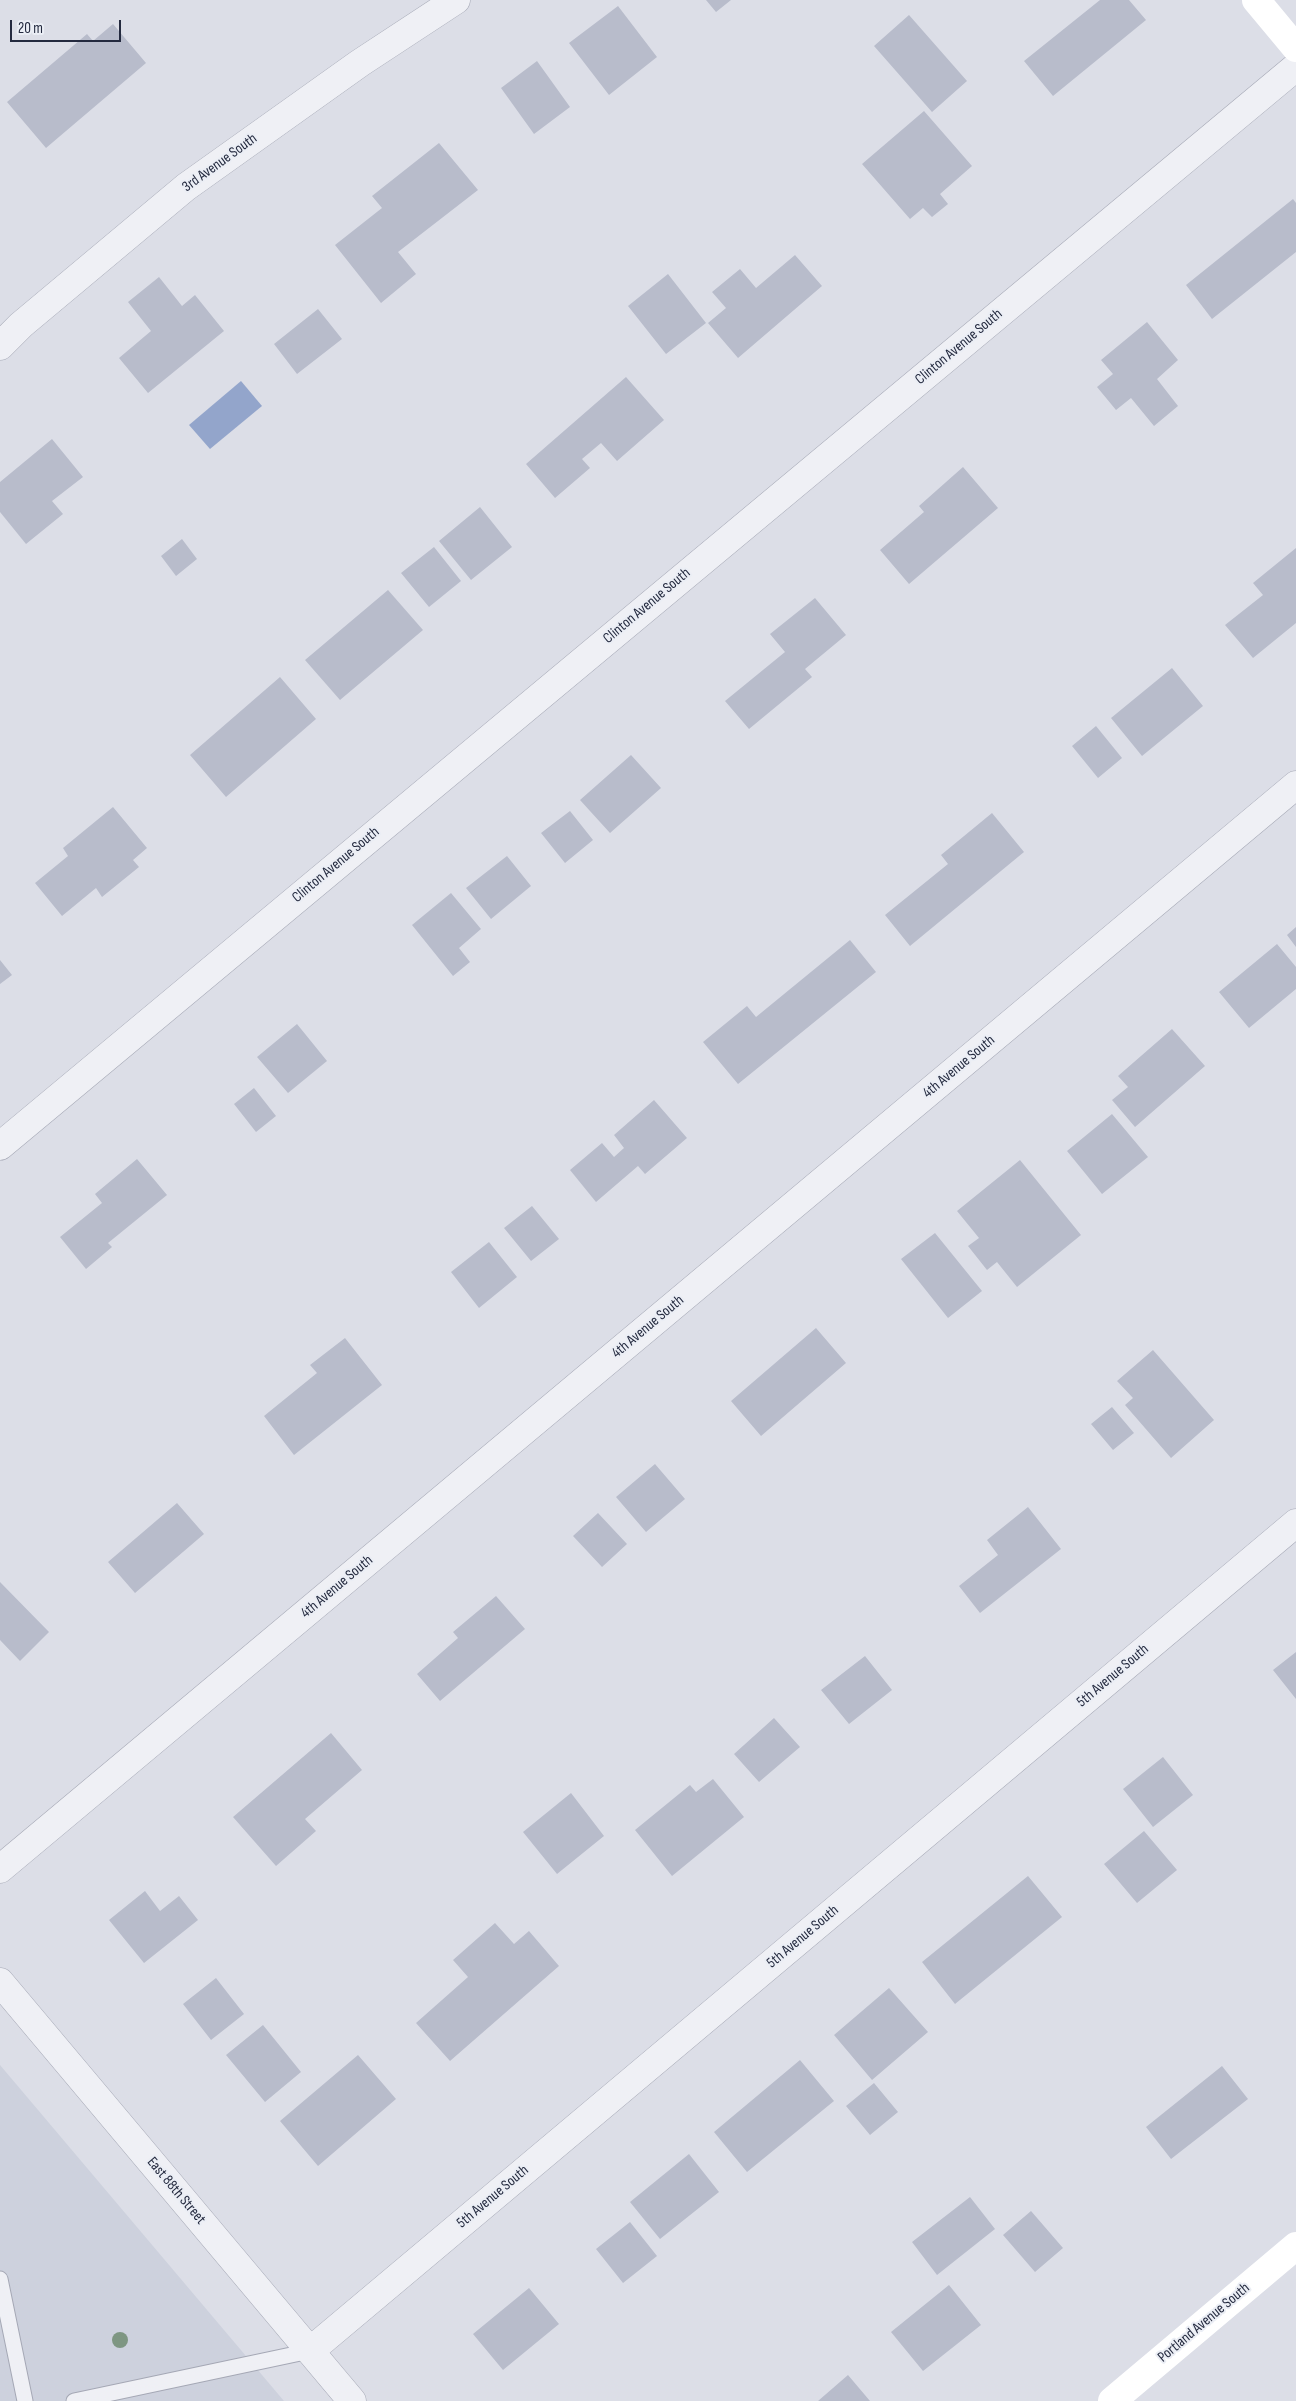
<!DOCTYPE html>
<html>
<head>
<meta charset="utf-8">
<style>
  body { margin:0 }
  #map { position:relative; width:1296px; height:2401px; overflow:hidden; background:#dcdee7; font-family:"Sofia Sans Condensed",sans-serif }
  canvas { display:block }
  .scale { position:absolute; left:10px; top:20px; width:111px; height:22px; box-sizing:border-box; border:2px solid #242a3f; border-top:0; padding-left:6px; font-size:15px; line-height:18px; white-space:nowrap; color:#242a3f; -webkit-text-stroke:4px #ebeef5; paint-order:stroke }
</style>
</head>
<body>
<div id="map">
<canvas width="1296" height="2401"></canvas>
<div class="scale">20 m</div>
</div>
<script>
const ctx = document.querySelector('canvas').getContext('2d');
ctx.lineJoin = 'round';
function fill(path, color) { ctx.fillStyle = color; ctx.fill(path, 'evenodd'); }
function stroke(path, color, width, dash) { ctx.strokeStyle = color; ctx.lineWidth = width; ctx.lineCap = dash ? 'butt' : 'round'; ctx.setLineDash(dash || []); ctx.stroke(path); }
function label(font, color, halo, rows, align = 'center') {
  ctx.font = font + ' "Sofia Sans Condensed",sans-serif'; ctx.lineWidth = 4; ctx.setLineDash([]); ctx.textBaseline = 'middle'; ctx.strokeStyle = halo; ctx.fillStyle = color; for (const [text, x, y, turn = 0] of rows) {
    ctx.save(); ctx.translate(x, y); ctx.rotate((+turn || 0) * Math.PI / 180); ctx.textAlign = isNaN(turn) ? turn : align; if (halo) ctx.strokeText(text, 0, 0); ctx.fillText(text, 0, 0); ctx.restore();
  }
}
fill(new Path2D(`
  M0,2065L284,2401H0Z`), '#cdd1dd');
fill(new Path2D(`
  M241,381L262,406L210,449L189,425Z`), '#93a5cb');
fill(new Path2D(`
  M706,0H731L716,12Z
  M1100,0H1129L1146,20L1053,96L1024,61Z
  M618,6L657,57L609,95L569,43Z
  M909,15L967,81L932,112L874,46Z
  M113,24L146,63L46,148L7,102L87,34L93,41Z
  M537,61L570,107L534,134L501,88Z
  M924,111L972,166L940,194L948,204L932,217L923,208L910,219L862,164Z
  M439,143L478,190L398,252L416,274L381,303L335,245L382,208L372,196Z
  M1293,199L1296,203V252L1212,319L1186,285Z
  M795,255L822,286L738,358L708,323L726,308L712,292L740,269L756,288Z
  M668,274L706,323L666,354L628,306Z
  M159,277L182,306L195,295L224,331L148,393L119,358L151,331L128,302Z
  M318,309L342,339L297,374L274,344Z
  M1147,322L1178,360L1157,379L1178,406L1154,426L1131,398L1116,410L1097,387L1113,374L1101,360Z
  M626,377L664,420L617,461L601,443L582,459L590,468L555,498L526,464Z
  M52,439L83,477L52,501L63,514L26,544L0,512V482Z
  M963,467L998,508L909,584L880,550L924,512L919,506Z
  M480,507L512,547L471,580L439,541Z
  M182,539L197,559L176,576L161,556Z
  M434,547L461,581L429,607L401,573Z
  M1296,548V623L1253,658L1225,625L1263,595L1253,583Z
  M388,590L423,630L340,700L305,660Z
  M815,598L846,635L805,669L812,677L749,729L725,701L785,652L770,634Z
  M1172,668L1203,706L1142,756L1111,718Z
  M280,677L316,719L226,797L190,755Z
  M1096,726L1122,758L1098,778L1072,746Z
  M631,755L661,788L610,833L580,800Z
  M113,807L147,848L133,860L139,867L102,897L96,888L62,916L35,883L68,856L63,848Z
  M570,811L593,840L565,863L541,833Z
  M992,813L1024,852L910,946L885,915L948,864L941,855Z
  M507,856L531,886L491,919L466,888Z
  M451,893L481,929L459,948L470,962L453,976L412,925Z
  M1296,927V947L1287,935Z
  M850,940L876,972L738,1084L703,1042L747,1006L756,1017Z
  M1277,944L1296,967V989L1249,1028L1219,992Z
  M0,960L12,975L0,984Z
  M297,1024L327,1061L288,1093L257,1057Z
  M1172,1029L1205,1066L1135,1127L1112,1100L1128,1087L1118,1076Z
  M254,1088L276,1116L256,1132L234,1104Z
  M654,1100L687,1138L645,1174L638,1166L596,1202L570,1170L602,1143L614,1157L624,1148L614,1135Z
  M1112,1114L1148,1157L1102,1194L1067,1151Z
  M137,1159L167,1195L108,1243L112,1247L86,1269L60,1237L102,1203L95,1194Z
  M1020,1160L1081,1235L1017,1287L997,1262L987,1270L968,1246L979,1238L957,1211Z
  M532,1206L559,1239L531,1261L504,1228Z
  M935,1233L982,1291L948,1318L901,1259Z
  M489,1242L517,1277L479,1308L451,1272Z
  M816,1328L846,1363L761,1436L731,1401Z
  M345,1338L382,1385L294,1455L264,1416L317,1373L310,1365Z
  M1153,1350L1214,1420L1171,1458L1125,1405L1133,1398L1117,1381Z
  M1112,1407L1134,1433L1113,1450L1091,1424Z
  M655,1464L685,1499L646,1532L616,1497Z
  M177,1503L204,1534L135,1593L108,1562Z
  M1028,1507L1061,1549L980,1613L959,1586L998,1555L987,1540Z
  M598,1513L627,1544L602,1567L573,1536Z
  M0,1582L49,1632L20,1661L0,1640Z
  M496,1596L525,1629L440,1701L417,1674L458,1638L453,1632Z
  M1296,1652V1699L1273,1670Z
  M865,1656L892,1690L849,1724L821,1690Z
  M774,1718L800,1747L759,1782L734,1754Z
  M331,1733L362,1770L305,1819L316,1831L276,1866L233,1817Z
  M1163,1757L1193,1795L1153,1827L1123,1789Z
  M713,1779L744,1817L672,1876L635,1830L690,1785L696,1792Z
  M571,1793L604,1836L557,1874L523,1832Z
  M1144,1831L1177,1870L1137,1903L1104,1864Z
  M1028,1876L1062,1917L955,2004L922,1962Z
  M145,1891L160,1911L179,1896L198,1920L144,1963L109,1920Z
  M495,1923L514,1944L529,1931L559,1966L450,2061L416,2023L468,1977L453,1960Z
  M216,1978L244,2014L211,2040L183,2004Z
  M889,1988L928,2032L872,2080L834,2035Z
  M263,2025L301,2072L265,2102L226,2055Z
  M358,2055L396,2099L318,2166L280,2121Z
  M800,2060L834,2101L747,2172L714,2132Z
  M1222,2066L1248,2099L1171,2159L1146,2127Z
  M874,2083L898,2112L870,2135L846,2106Z
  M689,2154L719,2192L660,2239L630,2202Z
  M970,2197L995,2229L937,2275L912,2242Z
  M1031,2211L1063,2248L1035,2272L1003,2235Z
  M630,2222L657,2256L623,2283L596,2249Z
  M949,2285L981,2325L923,2371L891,2332Z
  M529,2288L559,2324L503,2370L473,2334Z
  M848,2375L870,2401H818Z`), '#b8bccb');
const lane = new Path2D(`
  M0,2279L25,2401
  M74,2401L310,2351`);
const street = new Path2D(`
  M0,346L21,325L186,187L360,63L456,0
  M0,1146L1296,67
  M0,1869L1296,785
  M0,1982L352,2401
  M310,2351L1296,1523`);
stroke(lane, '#a5a8b5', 17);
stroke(street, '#a5a8b5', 29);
stroke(lane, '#eff0f5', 15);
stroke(street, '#eff0f5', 28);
stroke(new Path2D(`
  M1256,0L1296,48
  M1112,2401L1296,2246`), '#fff', 28);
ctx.fillStyle = '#7e9682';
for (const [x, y] of [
  [120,2340]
]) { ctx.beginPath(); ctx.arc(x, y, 8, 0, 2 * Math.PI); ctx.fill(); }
label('15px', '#242a3f', '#ebeef5', [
  ["3rd Avenue South",220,163,-36],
  ["Clinton Avenue South",959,347,-40],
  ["Clinton Avenue South",647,606,-40],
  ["Clinton Avenue South",336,865,-40],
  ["4th Avenue South",959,1067,-40],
  ["4th Avenue South",648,1327,-40],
  ["4th Avenue South",337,1587,-40],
  ["5th Avenue South",1113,1676,-40],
  ["5th Avenue South",803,1937,-40],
  ["East 88th Street",176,2191,50],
  ["5th Avenue South",493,2197,-40],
  ["Portland Avenue South",1204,2323,-40]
]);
</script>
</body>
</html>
